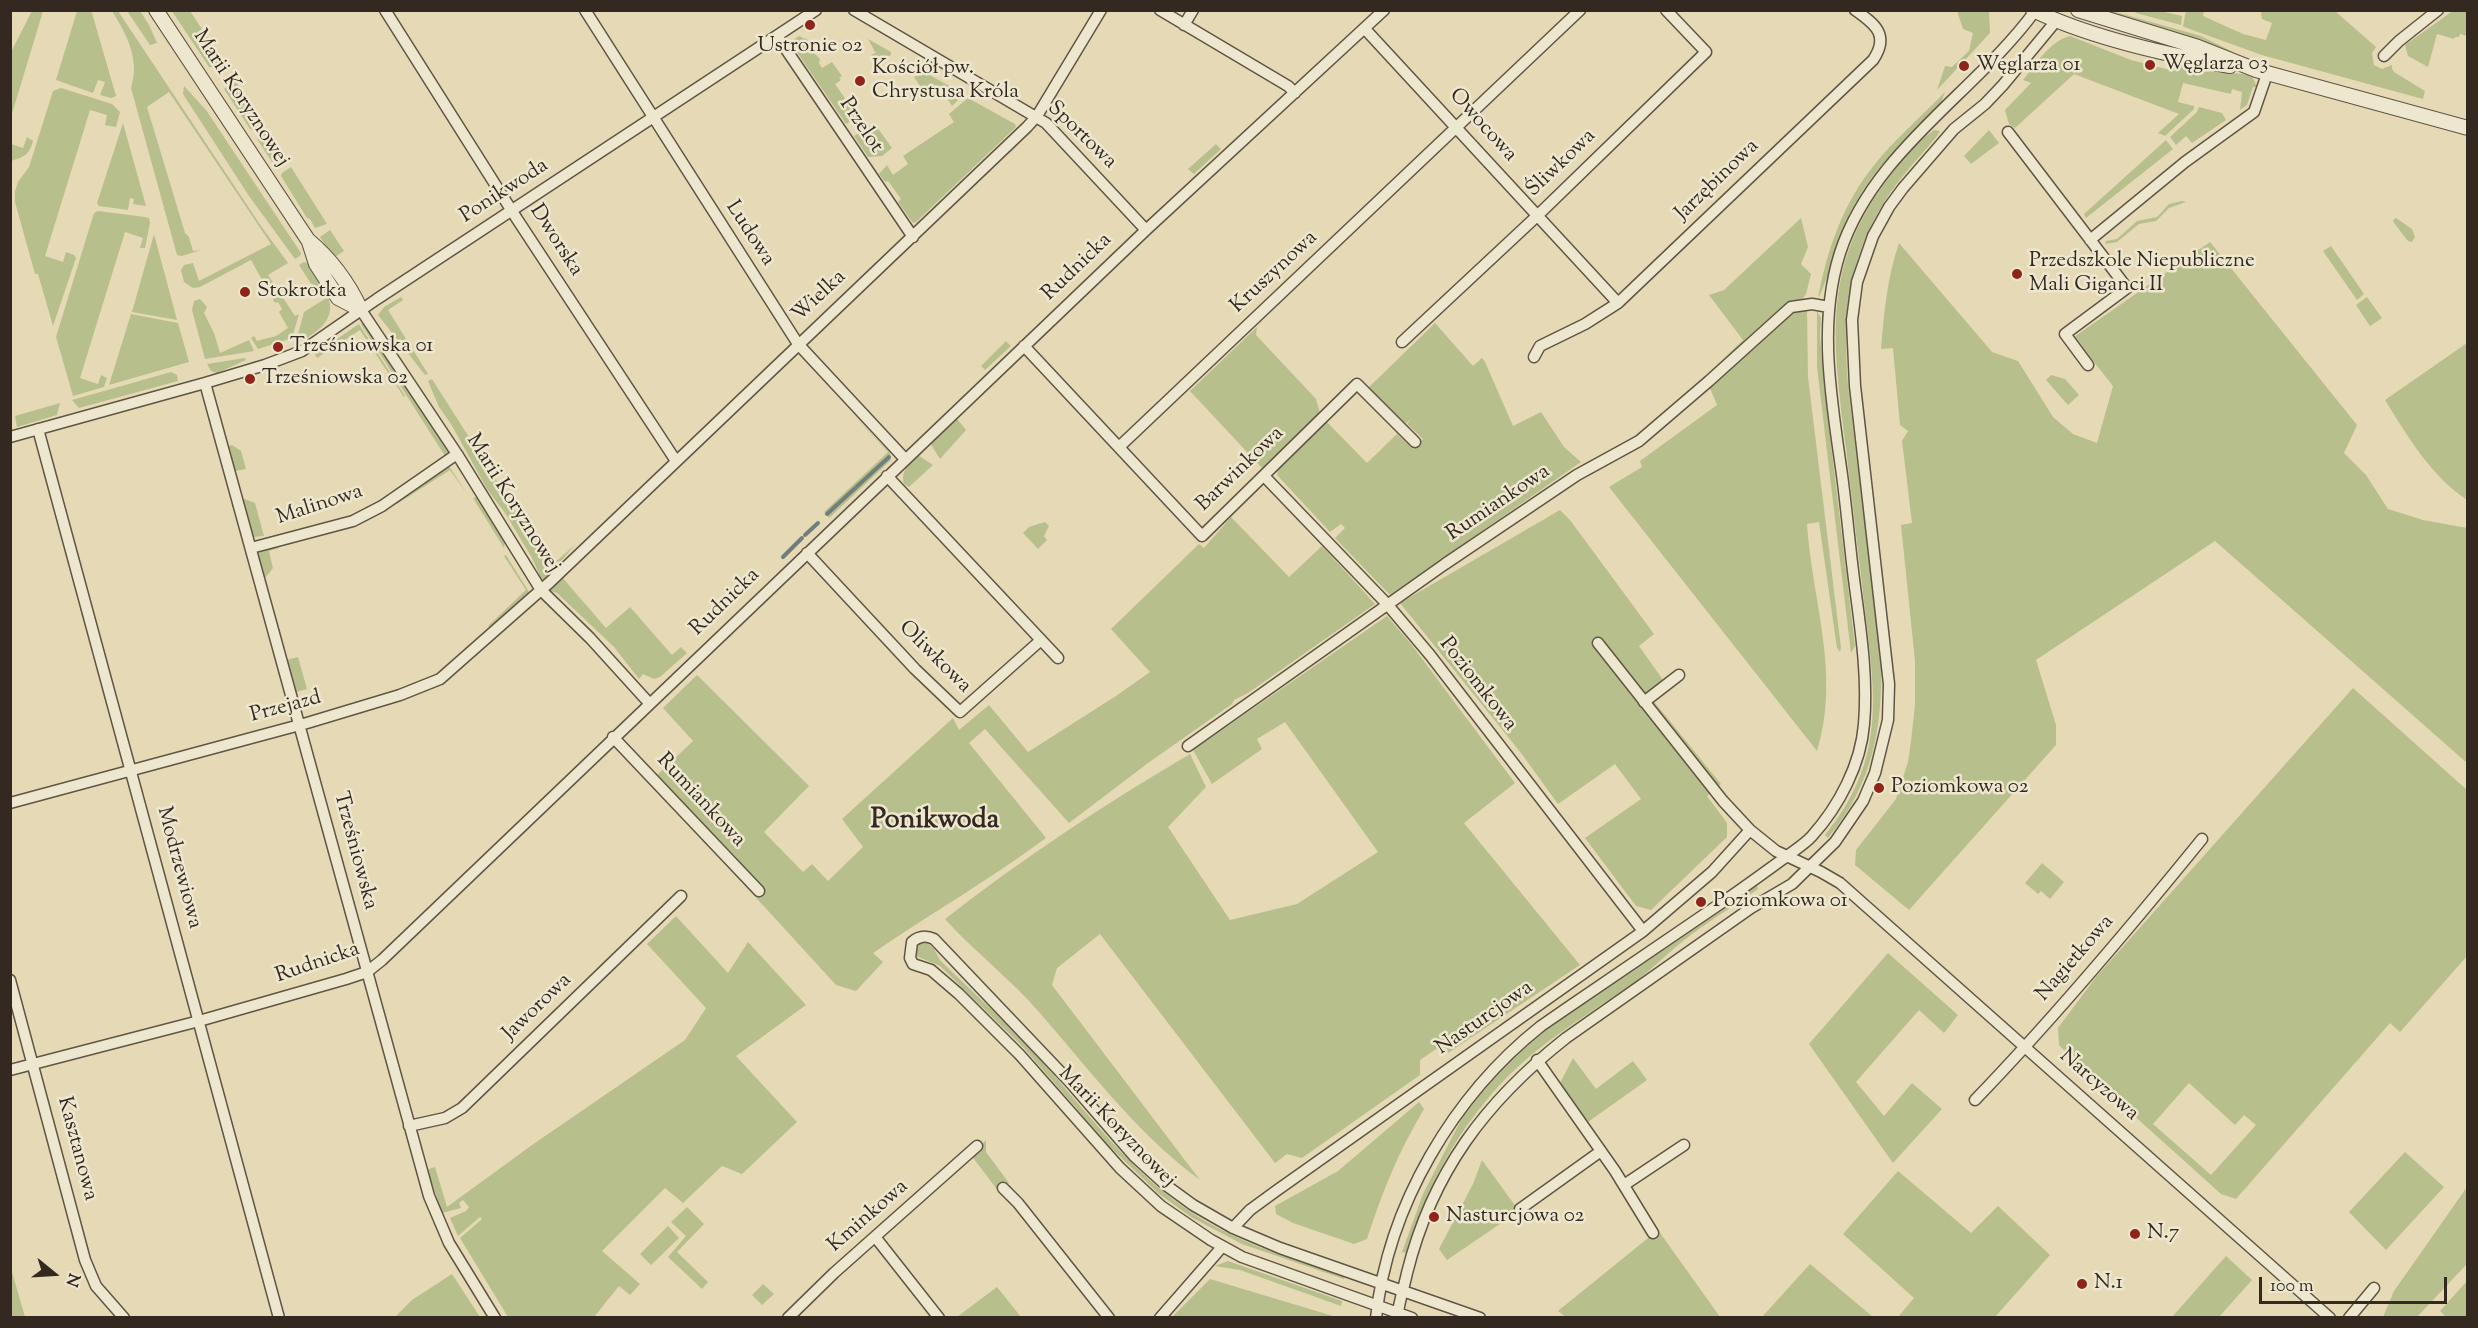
<!DOCTYPE html>
<html>
<head>
<meta charset="utf-8">
<style>
  body { margin:0 }
  #map { position:relative; width:2478px; height:1328px; overflow:hidden; background:#e5dab5; font-family:"Sorts Mill Goudy",serif }
  canvas { display:block }
  .frame { position:absolute; inset:0; border:12px solid #332921; pointer-events:none }
  .north { position:absolute; left:24px; top:1244px; width:60px; height:60px; -webkit-text-stroke:4px #eee7cf; paint-order:stroke; rotate:108deg; font-size:16px; font-weight:700; line-height:24px; text-align:center; color:#332921 }
  .north::after { content:''; display:block; margin:auto; width:21px; height:27px; background:#332921; clip-path:polygon(50% 0,100% 100%,50% 72%,0 100%) }
  .scale { position:absolute; left:2259px; top:1277px; width:188px; height:27px; box-sizing:border-box; border:3px solid #332921; border-top:0; padding-left:8px; font-size:18px; line-height:21px; white-space:nowrap; color:#332921; -webkit-text-stroke:4px #eee7cf; paint-order:stroke }
</style>
</head>
<body>
<div id="map">
<canvas width="2478" height="1328"></canvas>
<div class="frame"></div>
<div class="north">N</div>
<div class="scale">100 m</div>
</div>
<script>
const ctx = document.querySelector('canvas').getContext('2d');
ctx.lineJoin = 'round';
function fill(path, color) { ctx.fillStyle = color; ctx.fill(path, 'evenodd'); }
function stroke(path, color, width, dash) { ctx.strokeStyle = color; ctx.lineWidth = width; ctx.lineCap = dash ? 'butt' : 'round'; ctx.setLineDash(dash || []); ctx.stroke(path); }
function label(font, color, halo, rows, align = 'center') {
  ctx.font = font + ' "Sorts Mill Goudy",serif'; ctx.lineWidth = 5; ctx.setLineDash([]); ctx.textBaseline = 'middle'; ctx.strokeStyle = halo; ctx.fillStyle = color; for (const [text, x, y, turn = 0] of rows) {
    ctx.save(); ctx.translate(x, y); ctx.rotate((+turn || 0) * Math.PI / 180); ctx.textAlign = isNaN(turn) ? turn : align; if (halo) ctx.strokeText(text, 0, 0); ctx.fillText(text, 0, 0); ctx.restore();
  }
}
fill(new Path2D(`
  M2096,10L2112,11L2201,36L2243,57L2282,69L2281,71L2262,65Z
  M2454,10L2467,11V36L2460,34L2459,37H2455L2454,39L2437,34L2428,67L2408,56L2405,45Z
  M32,11H43L11,117V52Z
  M77,11H90L92,13L116,96L111,98L100,95L105,82L98,80L93,93L56,80Z
  M112,11H118L261,226L288,263L268,275L295,316L299,314L292,338L258,349L251,338L254,336L257,341L276,336L288,328L279,312L282,309L278,302L275,303L251,260L200,287L193,288L184,282L181,270L184,265L193,263L199,281L271,244L169,92L147,107L185,233L189,237L193,251L201,250L182,256L177,255L131,88C140,59 127,35 112,11Z
  M127,11H140L149,25L157,43L150,45Z
  M172,11H190L223,61L215,67H209Z
  M1957,11H1989L1990,33L1937,90L1945,66L1952,67L1969,51L1973,33L1963,29Z
  M2135,11H2160L2182,16L2181,25L2136,13Z
  M2186,11H2204L2203,16L2243,34L2266,40L2272,23L2262,19L2261,13L2264,11H2335L2376,47L2372,53L2374,65L2382,69L2392,65V69L2394,72L2425,91L2423,99L2262,55L2184,27L2183,26Z
  M799,36L808,40L810,49L820,59L819,63L822,68L832,62L842,76L839,78L841,80L835,84L858,117L846,124L790,42Z
  M2070,36L2131,60L2174,71L2176,64L2248,75L2253,78L2257,87H2253L2247,105L2240,110L2242,92L2232,89L2231,94L2183,83L2178,102L2194,106V109L2165,136L2158,133L2179,114L2074,74L2015,128L2009,124L2005,110L2031,83L2023,80C2036,64 2050,41 2070,36Z
  M868,39L891,52V55L876,63L871,55L877,52H875Z
  M926,73L962,93L961,97L945,113L952,106L941,89L928,98L914,77Z
  M235,80L263,124L254,130L250,129L224,89Z
  M184,86L206,110L301,253L300,256L295,259L249,196L183,94Z
  M61,88L112,104L120,112L116,127L105,125L107,115L90,110L45,256L63,262L66,252L74,255L76,258L53,326L38,274H35L15,202V191L18,182L29,167L53,91Z
  M1945,92L1941,103C1901,142 1860,181 1841,234C1837,245 1823,294 1818,298C1827,250 1843,203 1875,164C1895,139 1922,116 1945,92Z
  M968,98L1015,124L1016,127L916,222L913,223L898,202L901,199L888,181L885,182L879,174L887,165L893,175L908,164L903,156L954,122L949,114Z
  M2199,107L2222,113L2226,120L2192,143L2186,136L2176,145L2170,137L2197,112Z
  M123,123L146,206L133,204L134,199L130,198L128,210L99,206L97,203Z
  M874,123L892,148L882,156L868,157L854,136Z
  M267,130L284,156L275,162H272L257,139Z
  M1934,130L1940,131L1937,136C1919,158 1898,179 1883,204C1847,262 1843,319 1848,385L1881,659C1883,727 1873,784 1828,838L1825,835C1885,761 1876,699 1865,611C1859,557 1852,502 1846,448C1834,348 1820,270 1885,183C1899,164 1915,143 1934,130Z
  M1989,130L1999,143L1971,164L1964,156Z
  M27,137L33,141C29,155 24,157 11,161V144L23,148Z
  M2166,140L2173,149L2086,218L2084,214Z
  M1216,144L1221,149L1194,174L1188,169Z
  M291,167L327,224L315,228L310,219L307,218L281,176L282,173Z
  M2182,201L2186,202L2169,208L2156,221L2139,224L2117,242L2105,244L2106,241L2117,239L2137,221L2157,217L2169,204Z
  M98,211L145,217L149,218L150,223L145,248H140L143,238L125,232L80,378L98,384L101,375L107,378L104,387L73,396L56,337L94,213Z
  M1801,218L1808,247L1801,264L1811,274L1806,294L1795,310L1807,308L1808,377L1841,648L1840,652L1837,648L1819,522L1807,524C1812,601 1841,674 1817,751L1609,487L1642,467L1640,461L1717,405L1705,376L1743,340L1709,295L1724,290Z
  M2396,218L2412,229L2415,237L2412,242L2408,241L2394,223L2393,220Z
  M330,230L344,251L333,258L320,237Z
  M154,234L177,320L132,312Z
  M2210,242L2357,425L2344,453L2366,475L2388,509L2423,520L2467,528V763L2215,541L2036,660L2056,725V745L1909,910L1855,865L1856,850L1896,799L1908,762L1911,741L1915,705V661L1901,525L1912,523L1902,441L1908,431L1900,425L1893,348L1881,349C1884,313 1887,278 1899,243L1992,352L2018,361L2053,417L2073,434L2097,443L2113,386L2074,337Z
  M2331,246L2364,294L2357,300L2323,251Z
  M304,262L307,263L325,290L319,296L299,265Z
  M328,297C337,319 317,333 299,342L297,338L304,312Z
  M401,297L403,300L388,310L428,374L425,375L378,315L384,307Z
  M2367,297L2382,318L2370,326L2356,305Z
  M200,299L207,307L204,313L214,333L220,353L249,340L254,351L205,359L192,310L194,301Z
  M1817,311L1821,318L1820,335L1824,385L1855,646L1851,653L1817,367Z
  M131,314L178,323L189,362L109,385Z
  M365,321L375,341L433,425L449,453L445,456L361,324Z
  M1435,323L1473,366L1482,358L1485,362L1513,426L1541,412L1564,447L1581,462L1390,595L1335,538L1345,528L1341,524L1330,532L1277,475L1279,467L1324,419L1367,463L1397,434L1413,449L1423,439L1407,424L1412,418L1404,425L1367,389Z
  M359,324L405,396L404,397L360,330L317,358L315,354Z
  M1257,327L1256,335L1316,399L1320,413L1262,468L1190,391Z
  M1006,341L1011,346L985,370L981,366Z
  M2467,343V500C2431,476 2408,437 2385,400Z
  M245,358L246,360L217,373L211,371L207,364Z
  M171,372L177,375L178,381L79,408L72,400Z
  M2051,375L2065,379L2079,395L2068,405L2046,380Z
  M432,379L551,566L576,544L544,580L541,578L532,558L505,513L487,489L451,424L439,407L428,381Z
  M60,403L57,415L17,427L15,416Z
  M849,411L890,453L891,460L829,518L824,512L888,452Z
  M957,419L966,430L940,459L930,443Z
  M232,445L241,451L246,469L235,471L229,446Z
  M918,455L933,465L909,487L904,484C900,471 910,463 918,455Z
  M449,466L468,495L450,470L397,504L394,501Z
  M476,497L479,499L505,542L504,548L473,498Z
  M242,498L255,503L264,536L253,537Z
  M1560,510L1570,520L1654,634L1639,646L1663,680L1647,693L1721,784L1707,796L1727,823V837L1651,910L1636,906L1585,838L1641,799L1615,764L1558,804L1521,753L1400,603Z
  M1231,517L1289,577L1322,546L1375,604L1248,693L1234,700L1232,704L1148,763L1069,823L985,729L969,743L1046,838C991,879 930,914 873,953L883,962L856,991L836,985L727,866L736,857L656,776L693,741L663,708L697,675L809,786L764,832L803,872L812,864L828,881L863,847L842,819L953,718L959,730L989,705L1028,752L1116,696L1150,672L1111,629L1199,544L1204,548Z
  M1045,522L1049,526L1044,536L1047,540L1038,549L1023,533L1029,527Z
  M276,546L279,548L269,551L273,568L265,578L258,553Z
  M506,555L529,592L491,628L488,626L526,590L504,556Z
  M561,576L606,628L630,607L672,655L681,647L687,653L660,677L654,679L643,674L639,679L614,647L557,593L548,590Z
  M1387,616L1411,644L1515,783L1464,823L1580,965L1448,1053L1436,1049L1420,1060V1075L1302,1158L1287,1154L1275,1163L1100,934L1057,968L1052,985L1200,1180C1134,1132 1085,1063 1030,1002C1003,973 971,948 945,919C1023,858 1105,804 1190,754L1206,787L1168,827L1230,920L1297,904L1378,852L1285,722L1257,739L1262,749L1212,784L1193,750Z
  M298,657L307,689L296,692L287,660Z
  M2353,688L2467,790V956L2400,1032L2390,1023L2236,1199L2221,1194L2080,1067L2059,1045L2058,1028L2096,977ZM2189,1083L2235,1125L2244,1115L2256,1125L2211,1175L2153,1124Z
  M2042,863L2064,882L2050,899L2041,891L2038,894L2025,883Z
  M1757,885L1758,889C1734,906 1707,922 1683,941C1667,954 1652,969 1635,982C1605,1003 1574,1022 1545,1044C1476,1096 1430,1173 1406,1253L1402,1252L1423,1194L1466,1110L1507,1063L1550,1026Z
  M676,916L728,973L748,942L806,1005L736,1056L797,1122L742,1174L722,1166L683,1203L665,1188L602,1251L640,1284L630,1295L619,1286L594,1317H508L460,1238L482,1219L480,1217L458,1236L450,1218L466,1211L469,1207L463,1200L459,1203L461,1208L442,1213L428,1171L429,1169L435,1167L447,1207L532,1145L685,1040L706,1008L647,944Z
  M925,941L934,949L940,960C972,992 1007,1022 1037,1056C1087,1111 1130,1173 1194,1214C1240,1244 1293,1259 1345,1276L1344,1279L1242,1244L1191,1217L1158,1193L1109,1146L1023,1047L940,966L916,956V945Z
  M1888,953L1958,1015L1944,1033L1919,1010L1856,1082L1884,1116L1912,1083L1942,1109L1893,1163L1809,1044Z
  M1573,1058L1596,1089L1633,1061L1647,1080L1588,1122L1560,1083Z
  M1419,1102L1424,1109C1398,1153 1383,1190 1367,1239L1354,1244L1293,1223L1276,1214L1275,1206L1338,1171Z
  M986,1140V1152L1009,1183L999,1192L971,1155Z
  M2405,1152L2444,1187L2386,1250L2349,1212Z
  M1482,1160L1519,1211L1447,1260L1439,1249L1473,1184Z
  M1898,1171L1971,1233L1998,1206L2050,1255L1995,1317H1898L1914,1298L1843,1234Z
  M2467,1187V1264L2417,1317H2383L2394,1291Z
  M687,1207L704,1224L677,1252L708,1282L702,1289L668,1257L686,1236L671,1222Z
  M668,1226L679,1238L651,1265L640,1254Z
  M1658,1230L1720,1317L1567,1318L1558,1311Z
  M2226,1256L2252,1280L2219,1317H2172Z
  M1228,1261L1342,1301L1341,1306L1240,1270L1215,1266Z
  M1810,1264L1873,1317H1762Z
  M10,1265L25,1317H12Z
  M452,1274L480,1317H395L412,1300Z
  M1210,1279L1333,1316L1334,1317H1172Z
  M2467,1281V1317H2446L2440,1311Z
  M763,1284L774,1294L762,1305L752,1295Z
  M997,1287L1021,1317H957Z`), '#b7bf8c');
stroke(new Path2D(`
  M827,514L889,457
  M805,535L818,523
  M783,557L802,538`), '#717f7c', 4);
const minor = new Path2D(`
  M385,10L517,219L676,461
  M585,10L798,344L905,459
  M854,10L1046,123L1146,230
  M1160,10L1288,86L1295,93
  M1184,25L1193,10
  M1365,29L1618,303
  M777,36L913,237
  M2384,56L2399,41L2438,10
  M2008,132L2127,288L2065,334L2088,365
  M2090,240L2185,162L2254,112L2267,74
  M361,310L457,454L541,590L590,638L649,703
  M1402,342L1537,216L1706,52L1666,10
  M1024,346L1202,536L1357,384L1415,442
  M1534,357L1540,346L1585,324L1618,303L1873,60C1890,35 1875,24 1855,10
  M205,383L429,1196L449,1243L495,1318
  M38,429L279,1318
  M10,437L205,383L265,365L302,351L377,299L816,10
  M1119,447L1580,10
  M887,476L1058,658
  M1264,476L1387,604L1430,655L1643,931
  M251,548L353,521L382,506L457,454
  M807,553L915,669L960,712L1041,640
  M1598,643L1723,801L1750,830L1776,851L1821,872L1840,883L2330,1318
  M1644,702L1679,675
  M613,737L759,891
  M1188,746L1445,564L1577,475L1639,441L1709,381L1791,307L1812,304L1829,307
  M10,803L307,723L400,695L440,679L550,582L1027,127L1037,116L1101,10
  M10,980L85,1260L96,1286L124,1318
  M1537,1060L1615,1171L1653,1233
  M10,1070L199,1021L346,979L367,972L382,960L1146,230L1384,10
  M1975,1100C2055,1017 2129,929 2202,839
  M409,1126L445,1118L462,1108L681,896
  M1624,1185L1684,1145
  M1003,1188L1018,1203L1109,1318
  M1520,1209L1601,1151
  M1233,1228L1250,1210L1276,1191L1642,932L1712,872L1750,830
  M876,1238L939,1318
  M788,1318L834,1273L977,1146
  M1160,1318L1222,1247
  M1376,1318C1388,1205 1454,1095 1541,1026C1603,983 1666,941 1727,899C1746,886 1765,872 1783,859C1793,851 1804,845 1812,836C1839,806 1861,764 1864,724C1868,679 1861,632 1855,587C1850,550 1847,512 1842,475C1832,402 1817,325 1840,253C1873,151 1974,94 2035,11
  M1397,1318C1399,1302 1404,1287 1407,1273C1432,1172 1486,1101 1566,1038L1751,908L1792,884L1835,842L1863,801L1875,773L1888,720L1889,684L1855,386L1852,320L1857,282L1873,236L1889,207L1903,188L1954,129L1985,104L2003,85L2056,21
  M1412,1318L1242,1257L1211,1240L1161,1206L1120,1168L1020,1055L959,994L931,970L913,964L910,958L912,942C919,936 925,935 934,939L1069,1081L1134,1156L1167,1186L1193,1205L1233,1228L1280,1248L1480,1318
  M2349,1318L2374,1288`);
const tertiary = new Path2D(`
  M156,10L308,240C332,260 348,282 361,310
  M2033,10C2089,37 2168,55 2230,66
  M2078,10L2198,47L2256,70L2468,128
  M309,242L316,264L338,298L361,310`);
stroke(minor, '#605546', 13);
stroke(tertiary, '#605546', 16);
stroke(minor, '#eee7cf', 10);
stroke(tertiary, '#eee7cf', 14);
for (const [x, y, r, color] of [
  [810,25,6,"#8f2418"],
  [2150,65,6,"#8f2418"],
  [1964,66,6,"#8f2418"],
  [860,81,6,"#8f2418"],
  [2017,274,6,"#8f2418"],
  [245,292,6,"#8f2418"],
  [278,347,6,"#8f2418"],
  [250,379,6,"#8f2418"],
  [1879,788,6,"#8f2418"],
  [1701,902,6,"#8f2418"],
  [1434,1217,6,"#8f2418"],
  [2135,1234,6,"#8f2418"],
  [2082,1284,6,"#8f2418"]
]) { const dot = new Path2D(); dot.arc(x, y, r, 0, 2 * Math.PI); ctx.fillStyle = color; ctx.fill(dot); stroke(dot, '#eee7cf', 2); }
label('21px', '#332921', '#eee7cf', [
  ["Ustronie 02",810,47,"center"],
  ["Węglarza 03",2162,65],
  ["Węglarza 01",1976,66],
  ["Kościół pw.",872,69],
  ["Chrystusa Króla",872,93],
  ["Przedszkole Niepubliczne",2029,262],
  ["Mali Giganci II",2029,286],
  ["Stokrotka",257,292],
  ["Trześniowska 01",290,347],
  ["Trześniowska 02",262,379],
  ["Poziomkowa 02",1891,788],
  ["Poziomkowa 01",1713,902],
  ["Nasturcjowa 02",1446,1217],
  ["N.7",2147,1234],
  ["N.1",2094,1284]
], 'left');
label('21px', '#332921', '#eee7cf', [
  ["Marii Koryznowej",240,99,57],
  ["Przelot",860,126,56],
  ["Owocowa",1482,126,48],
  ["Sportowa",1081,136,44],
  ["Śliwkowa",1562,164,-44],
  ["Jarzębinowa",1718,181,-44],
  ["Ponikwoda",505,192,-33],
  ["Ludowa",749,234,57],
  ["Dworska",555,241,57],
  ["Rudnicka",1078,268,-44],
  ["Kruszynowa",1275,273,-43],
  ["Wielka",820,297,-43],
  ["Barwinkowa",1241,470,-44],
  ["Marii Koryznowej",512,504,58],
  ["Rumiankowa",1499,504,-34],
  ["Malinowa",320,506,-18],
  ["Rudnicka",726,603,-44],
  ["Oliwkowa",934,658,45],
  ["Poziomkowa",1477,685,52],
  ["Przejazd",286,708,-15],
  ["Rumiankowa",700,801,47],
  ["Trześniowska",354,851,75],
  ["Modrzewiowa",178,868,75],
  ["Nagietkowa",2076,959,-49],
  ["Rudnicka",318,964,-19],
  ["Jaworowa",538,1008,-44],
  ["Nasturcjowa",1485,1019,-35],
  ["Narcyzowa",2098,1086,41],
  ["Marii Koryznowej",1116,1128,46],
  ["Kasztanowa",76,1149,75],
  ["Kminkowa",869,1217,-41]
]);
label('bold 27px', '#332921', '#eee7cf', [
  ["Ponikwoda",935,822]
]);
</script>
</body>
</html>
